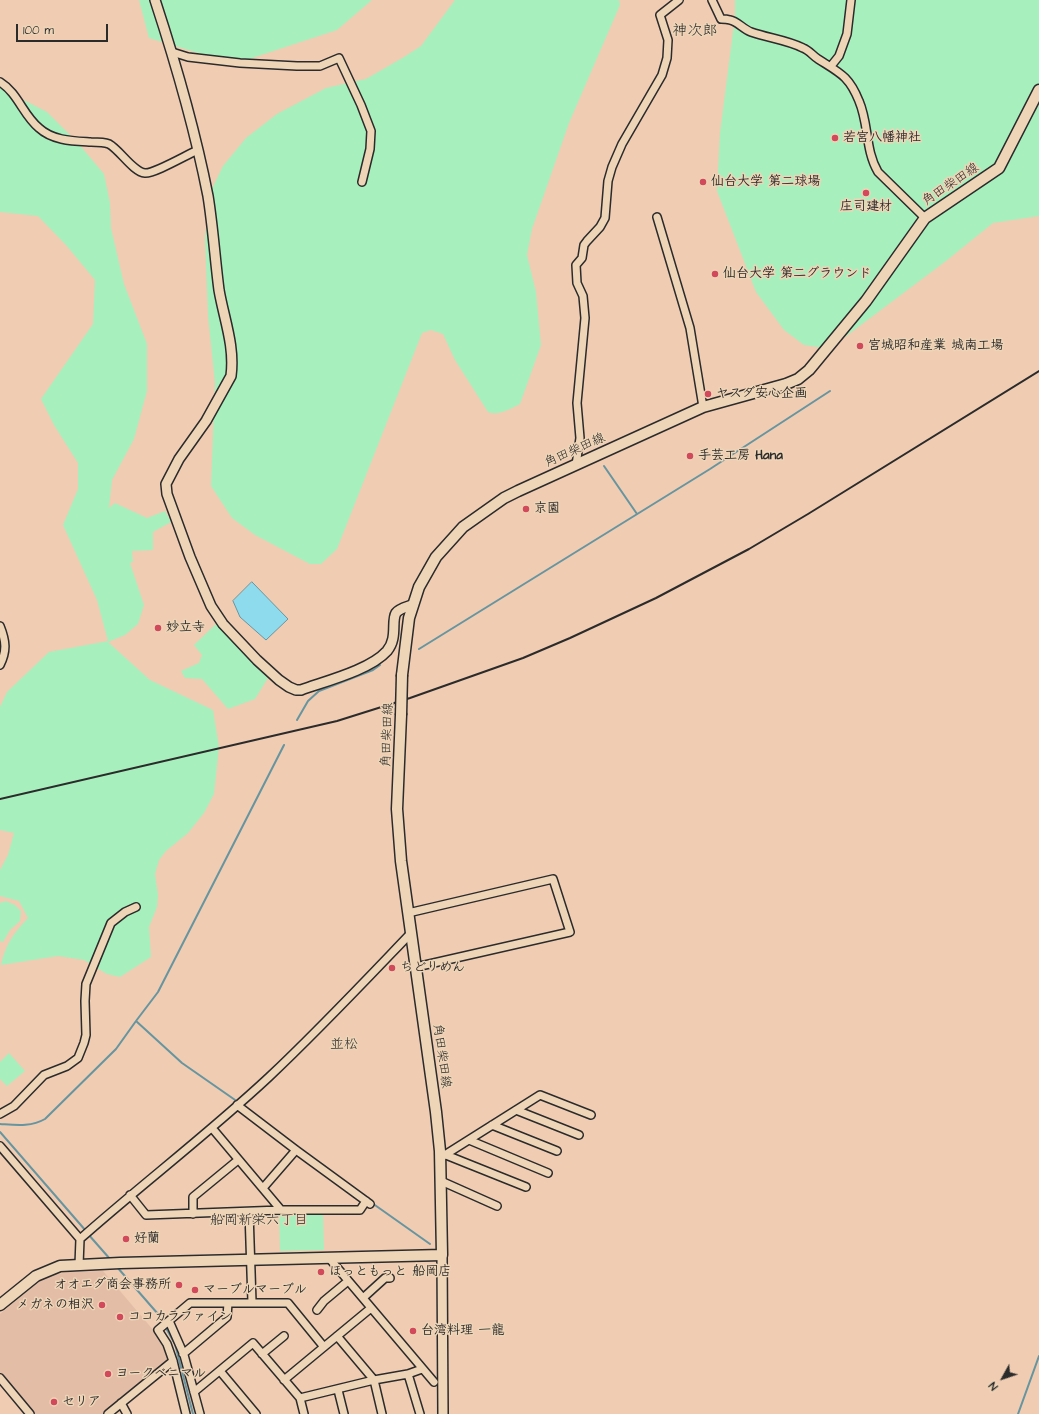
<!DOCTYPE html>
<html>
<head>
<meta charset="utf-8">
<style>
  body { margin:0 }
  #map { position:relative; width:1039px; height:1414px; overflow:hidden; background:#efccb2; font-family:"Architects Daughter",sans-serif }
  canvas { display:block }
  .north { position:absolute; left:983px; top:1358px; width:40px; height:40px; -webkit-text-stroke:3px #efd5b7; paint-order:stroke; rotate:230deg; font-size:11px; font-weight:700; line-height:16px; text-align:center; color:#2b2b2b }
  .north::after { content:''; display:block; margin:auto; width:14px; height:18px; background:#2b2b2b; clip-path:polygon(50% 0,100% 100%,50% 72%,0 100%) }
  .scale { position:absolute; left:16px; top:24px; width:92px; height:18px; box-sizing:border-box; border:2px solid #2b2b2b; border-top:0; padding-left:5px; font-size:12px; line-height:14px; white-space:nowrap; color:#2b2b2b; -webkit-text-stroke:3px #efd5b7; paint-order:stroke }
</style>
</head>
<body>
<div id="map">
<canvas width="1039" height="1414"></canvas>
<div class="north">N</div>
<div class="scale">100 m</div>
</div>
<script>
const ctx = document.querySelector('canvas').getContext('2d');
ctx.lineJoin = 'round';
function fill(path, color) { ctx.fillStyle = color; ctx.fill(path, 'evenodd'); }
function stroke(path, color, width, dash) { ctx.strokeStyle = color; ctx.lineWidth = width; ctx.lineCap = dash ? 'butt' : 'round'; ctx.setLineDash(dash || []); ctx.stroke(path); }
function label(font, color, halo, rows, align = 'center') {
  ctx.font = font + ' "Architects Daughter","Klee One",sans-serif'; ctx.lineWidth = 3; ctx.setLineDash([]); ctx.textBaseline = 'middle'; ctx.strokeStyle = halo; ctx.fillStyle = color; for (const [text, x, y, turn = 0] of rows) {
    ctx.save(); ctx.translate(x, y); ctx.rotate((+turn || 0) * Math.PI / 180); ctx.textAlign = isNaN(turn) ? turn : align; if (halo) ctx.strokeText(text, 0, 0); ctx.fillText(text, 0, 0); ctx.restore();
  }
}
fill(new Path2D(`
  M103,1271L154,1331L168,1357V1360L103,1414H34L0,1373V1314L42,1279L52,1275L69,1272Z`), '#e3bda6');
fill(new Path2D(`
  M139,0H372L337,30L231,65L218,59L149,38Z
  M455,0H619L620,5L569,123L532,229L527,255L536,292L541,345L520,404C510,409 499,416 488,412L455,360L443,334L431,330L422,333L337,549L321,564H310L255,535L232,518L211,486L215,383L208,316L205,239L209,195L223,166L246,138L277,114L326,88L366,79L404,57L421,46Z
  M735,0H1039V216L993,223L946,261L833,346L824,348L804,345L784,330L756,292L717,191L720,133L735,16Z
  M0,83L12,94L47,112L78,143L104,174L110,203L111,228L124,284L147,344V391L134,439L112,480L109,508L115,503L147,518L165,511L171,522L153,532V550L132,551L133,562L130,563L144,605L138,624L125,635L108,642L150,680L213,710L219,747L214,794L204,813L188,833L166,851L159,860L155,874L158,895L157,907L149,927L151,957L120,977L107,974L84,960L58,956L1,965C6,944 13,934 28,918L19,901L0,896V870L8,855L14,833L0,830V707L7,692L49,652L108,641L97,600L63,525L78,489V463L54,425L41,399L93,324L95,280L66,245L38,216L0,212Z
  M216,624L268,678L255,699L228,709L202,679L185,678L181,671L199,663L202,655L194,645Z
  M6,901L15,905L21,911L20,921L10,930L3,942L0,941V903Z
  M9,1053L25,1071L7,1086L0,1079V1062Z
  M323,1212L324,1250L280,1251L279,1213Z`), '#a7f0bd');
const water = new Path2D(`
  M252,582L288,619L266,640L240,617L233,601Z`);
fill(water, '#8edbee');
stroke(water, '#6695a0', 1);
stroke(new Path2D(`
  M604,466L637,514
  M419,649L710,469L830,391
  M297,720L308,701L319,691L373,670L380,665
  M238,1102L182,1063L136,1021L158,992L284,745
  M0,1124C16,1125 31,1127 45,1119L116,1049L136,1021
  M0,1132L86,1231
  M372,1203L430,1244
  M88,1234L110,1259
  M117,1267L158,1314L175,1344L193,1414
  M1018,1414L1039,1356`), '#6695a0', 2);
const minor = new Path2D(`
  M712,0L721,19C724,19 727,19 730,20C737,21 743,29 751,32C768,38 787,40 803,48C809,50 813,56 818,59C840,73 849,76 859,101C869,124 865,150 878,172L925,218
  M172,52L188,57L240,63L297,66H320L339,58L361,105L371,131L370,149L362,182
  M831,66L839,56L847,34L851,0
  M0,82C18,93 23,115 39,128C53,141 74,141 91,142C97,142 104,142 109,144C120,150 133,172 145,173C154,174 188,154 198,150
  M657,217L690,328L703,407
  M576,465L580,438L577,403L585,318L583,296L577,283L576,265L582,258L584,245L587,241L600,227L605,218L608,181L612,167L622,144L662,75L667,58L668,40L660,15L679,0
  M0,626C6,641 7,651 0,665
  M408,913L553,879L570,932L416,967
  M237,1105L296,1150L370,1204
  M516,1110L579,1135
  M0,1114L14,1106L44,1075L67,1066L78,1058L84,1043L86,1035L85,1001L86,984L111,923L125,912L136,907
  M492,1125L557,1151
  M212,1128L281,1210
  M469,1140L548,1173
  M0,1146L80,1239L79,1265
  M446,1155L526,1187
  M440,1158L540,1095L591,1115
  M441,1181L497,1206
  M263,1188L296,1150
  M130,1195L146,1215L281,1210H360L366,1201
  M249,1212L252,1302
  M193,1214V1197L238,1160
  M80,1239C142,1184 208,1134 269,1077C318,1031 364,982 411,933
  M329,1258L434,1382
  M363,1298L385,1278H390
  M317,1310L324,1301L348,1281
  M169,1321L184,1355L200,1414
  M337,1336L374,1380L408,1374L422,1369
  M183,1354L227,1317L228,1303
  M262,1354L284,1336
  M220,1371L256,1414
  M408,1374L420,1414
  M0,1378L30,1414
  M284,1380L371,1308
  M338,1390L344,1414
  M194,1392L253,1343L300,1398L304,1414
  M300,1398L374,1380L382,1414
  M121,1403L127,1414
  M108,1414L173,1361
  M186,1414L173,1361L167,1344L158,1330L190,1303H288L324,1347`);
const tertiary = new Path2D(`
  M155,0C176,64 195,130 208,196C213,227 215,259 219,290C224,319 235,346 231,376L206,421L179,459L166,484L167,494L190,557L211,606L223,624L257,660L279,680L289,687L296,690H301C326,681 370,670 387,651C398,638 391,621 396,613C400,608 407,607 412,605
  M442,1255L443,1414`);
const secondary = new Path2D(`
  M402,675L409,618L419,587L436,557L463,527L504,498L518,491L703,407L786,384L798,379L809,370L866,301L925,218L999,168L1039,90
  M0,1305L36,1276L60,1266L120,1263L442,1255L440,1151L436,1112L401,861L397,809L401,715`);
stroke(minor, '#2b2b2b', 10);
stroke(tertiary, '#2b2b2b', 12);
stroke(secondary, '#2b2b2b', 13);
stroke(minor, '#efd5b7', 7);
stroke(tertiary, '#efd5b7', 9);
stroke(secondary, '#efd5b7', 10);
stroke(new Path2D(`
  M0,799L337,721L410,698L523,658L570,638L656,598L749,549L808,514L1039,371`), '#2b2b2b', 2);
const secondaryBridge = new Path2D(`
  M401,715L402,675`);
stroke(secondaryBridge, '#2b2b2b', 13, []);
stroke(secondaryBridge, '#efd5b7', 10);
for (const [x, y, r, color] of [
  [835,138,4,"#d1495b"],
  [703,182,4,"#d1495b"],
  [866,193,4,"#d1495b"],
  [715,274,4,"#d1495b"],
  [860,346,4,"#d1495b"],
  [708,394,4,"#d1495b"],
  [690,456,4,"#d1495b"],
  [526,509,4,"#d1495b"],
  [158,628,4,"#d1495b"],
  [392,968,4,"#d1495b"],
  [126,1239,4,"#d1495b"],
  [321,1272,4,"#d1495b"],
  [179,1285,4,"#d1495b"],
  [195,1290,4,"#d1495b"],
  [102,1305,4,"#d1495b"],
  [120,1317,4,"#d1495b"],
  [413,1331,4,"#d1495b"],
  [108,1374,4,"#d1495b"],
  [54,1402,4,"#d1495b"]
]) { const dot = new Path2D(); dot.arc(x, y, r, 0, 2 * Math.PI); ctx.fillStyle = color; ctx.fill(dot); stroke(dot, '#efd5b7', 1.5); }
label('bold 13px', '#2b2b2b', '#efd5b7', [
  ["若宮八幡神社",843,138],
  ["仙台大学 第二球場",711,182],
  ["庄司建材",866,207,"center"],
  ["仙台大学 第二グラウンド",723,274],
  ["宮城昭和産業 城南工場",868,346],
  ["ヤスダ安心企画",716,394],
  ["手芸工房 Hana",698,456],
  ["京園",534,509],
  ["妙立寺",166,628],
  ["ちどりめん",400,968],
  ["好蘭",134,1239],
  ["ほっともっと 船岡店",329,1272],
  ["オオエダ商会事務所",171,1285,"right"],
  ["マーブルマーブル",203,1290],
  ["メガネの相沢",94,1305,"right"],
  ["ココカラファイン",128,1317],
  ["台湾料理 一龍",421,1331],
  ["ヨークベニマル",116,1374],
  ["セリア",62,1402]
], 'left');
label('13px', '#2b2b2b', '#efd5b7', [
  ["角田柴田線",951,185,-34],
  ["角田柴田線",575,451,-24],
  ["角田柴田線",388,735,-88],
  ["角田柴田線",441,1056,82]
]);
label('14px', '#2b2b2b', '#efd5b7', [
  ["並松",344,1045],
  ["船岡新栄六丁目",259,1221]
]);
label('15px', '#2b2b2b', '#efd5b7', [
  ["神次郎",695,32]
]);
</script>
</body>
</html>
